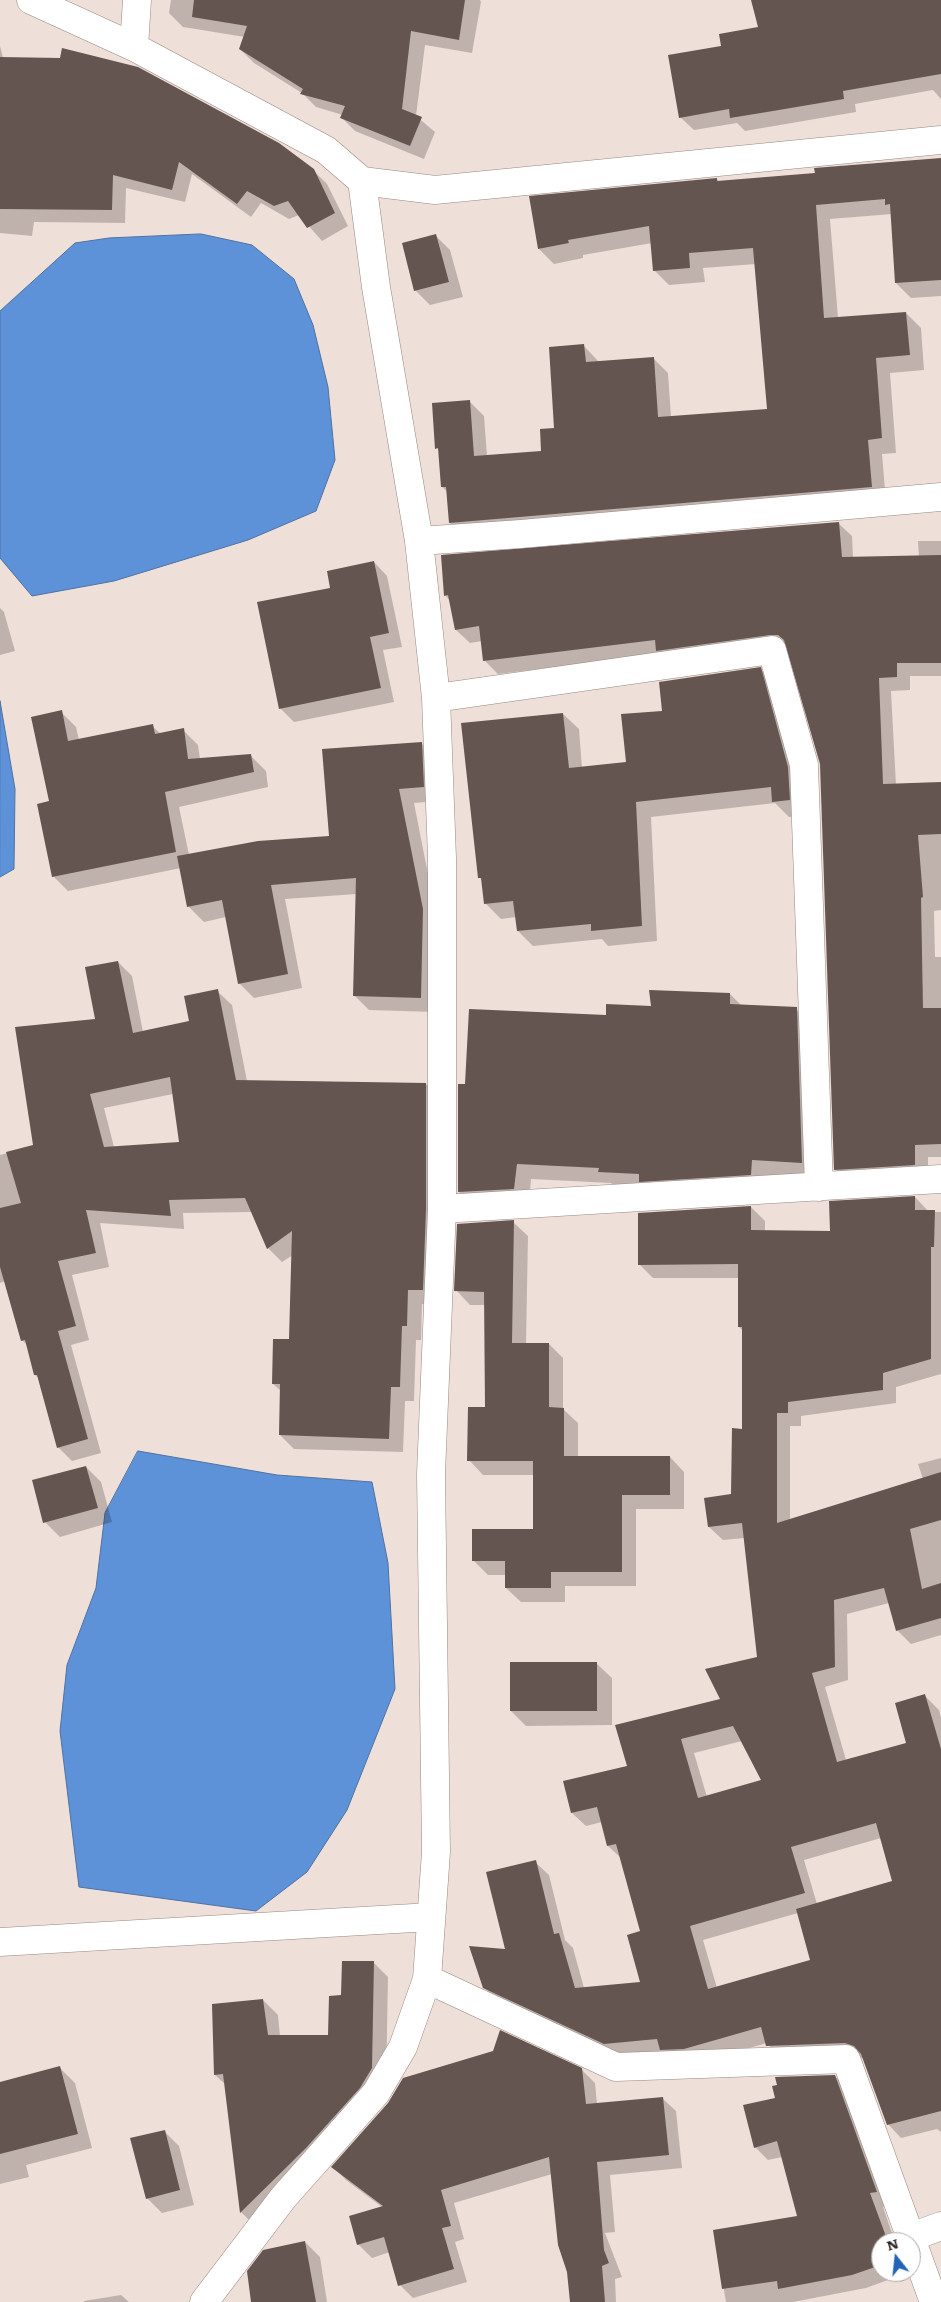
<!DOCTYPE html>
<html>
<head>
<meta charset="utf-8">
<style>
  body { margin:0 }
  #map { position:relative; width:941px; height:2302px; overflow:hidden; background:#efdfd9; font-family:Literata,serif }
  canvas { display:block }
  .north { position:absolute; left:871px; top:2232px; width:50px; height:50px; box-sizing:border-box; background:#fff; border:1px solid #aba8a7; border-radius:50%; rotate:344deg; font-size:14px; font-weight:700; line-height:20px; text-align:center; color:#2c2624 }
  .north::after { content:''; display:block; margin:auto; width:18px; height:22px; background:#2364b5; clip-path:polygon(50% 0,100% 100%,50% 72%,0 100%) }
</style>
</head>
<body>
<div id="map">
<canvas width="941" height="2302"></canvas>
<div class="north">N</div>
</div>
<script>
const ctx = document.querySelector('canvas').getContext('2d');
ctx.lineJoin = 'round';
function fill(path, color) { ctx.fillStyle = color; ctx.fill(path, 'evenodd'); }
function stroke(path, color, width, dash) { ctx.strokeStyle = color; ctx.lineWidth = width; ctx.lineCap = dash ? 'butt' : 'round'; ctx.setLineDash(dash || []); ctx.stroke(path); }
const water = new Path2D(`
  M201,234L252,245L294,279L313,325L328,387L335,460L316,511L248,540L114,581L32,596L0,558V311L75,243L109,238Z
  M0,701L15,789L14,869L0,877Z
  M138,1451L277,1475L372,1482L388,1563L395,1689L347,1810L307,1872L256,1911L79,1887L60,1731L67,1665L96,1588L105,1513Z`);
fill(water, '#5d92d8');
stroke(water, '#4e72a2', 1);
fill(new Path2D(`
  M171,0H480L481,2L472,53L425,45L416,116L435,132L424,159L355,131L341,117L343,115L316,107L302,93L254,63L240,49L245,37L183,27L169,13Z
  M753,0H941V99L933,90L855,104L856,112L745,131L737,123L694,130L680,117L722,47L759,28Z
  M0,46L3,58L313,170L327,184L348,226L322,241L299,215L289,219L261,203L251,217L192,174L185,202L126,188L125,223L34,222L32,236L0,233Z
  M941,160V296L911,298L896,283L892,214L830,219L838,318L906,313L921,328L924,370L890,373L896,453L882,454L886,502L465,538L450,523L448,492L442,487L440,451L437,448L469,401L484,416L487,456L543,452L556,429L584,346L599,362L653,358L668,373L671,417L769,410L756,264L703,268L705,282L669,285L654,270L652,243L583,255V258L554,264L539,249L717,179L719,182L816,174Z
  M435,235L450,250L463,297L430,305L415,290Z
  M838,523L852,536L853,558L919,557L918,541H941V676H910V690L891,691L896,785L941,783V910L934,911L935,957H941V1157H928V1178L849,1183L835,1169L821,764L787,648L661,654L498,674L484,660L482,641L470,643L456,630L450,601L445,595Z
  M374,562L387,576L402,647L383,650L394,702L294,722L280,708L332,589Z
  M0,608L4,612L15,651L0,655Z
  M760,669L776,684L805,815L789,817L775,803L651,817L657,941L608,946L602,939L533,946L518,931L516,917L501,919L485,903L483,881L479,877L563,714L579,729L582,768L627,763L664,712Z
  M61,712L76,727L79,740L152,726L161,734L183,730L198,745L200,759L251,756L266,771L268,787L179,807L189,855L331,837L422,744L437,759L438,801L414,803L438,925L435,1012L369,1010L354,995L357,894L285,899L302,988L254,998L239,983L226,917L204,922L189,907L181,868L68,891L53,876L51,802Z
  M118,962L132,976L143,1032L191,1022L217,991L232,1005L247,1081L426,1084L440,1099L437,1304H422L421,1340H416L414,1401H405L403,1452L294,1449L280,1435L281,1391L273,1384L290,1341L293,1255L282,1262L268,1248L252,1212L183,1213L184,1229L100,1223L109,1267L72,1275L89,1340L71,1345L101,1453L72,1461L58,1447L39,1378L35,1375L27,1345L22,1340L5,1281L0,1283V1155L34,1146L97,1020ZM173,1094L180,1143L114,1147L104,1108Z
  M730,994L742,1006L796,1009L811,1024L817,1177L766,1175V1189L615,1187L611,1183L531,1179L529,1204L474,1207L459,1192L467,1085L607,1016Z
  M915,1197L929,1212H941V1374L896,1387V1403L801,1416V1426H790V1520L923,1479L918,1464L941,1458V1635L911,1644L897,1630L889,1603L847,1614L848,1680L825,1687L846,1760L908,1744L925,1696L939,1710L941,1718V2132L937,2129L901,2138L888,2124L863,2058L781,2059L767,2043L699,2062L619,2057L498,2001L484,1987L507,1950L535,1862L549,1875L565,1940L573,1948L584,1988L642,1983V1932L621,1858L608,1846L602,1822L586,1826L572,1813L629,1766L722,1700L759,1658L745,1538L723,1540L709,1527L732,1495L744,1430L743,1331L739,1327V1278H653L639,1264L751,1207L765,1221V1231L831,1232ZM742,1741L762,1781L707,1797L694,1753ZM881,1838L893,1882L817,1904L804,1860ZM798,1913L812,1960L717,1988L703,1940Z
  M513,1222L528,1236L526,1344H549L563,1358V1409L578,1423V1457H670L684,1472V1509H636V1586H565V1602H521L506,1588V1575H488L473,1560L534,1530V1475H483L469,1460L486,1408V1305H470L456,1290Z
  M86,1467L101,1482L112,1522L60,1537L45,1522Z
  M597,1664L612,1678V1725L526,1726L511,1711Z
  M373,1962L388,1977L386,2083L255,2226L241,2212L226,2085L215,2075L263,2000L278,2015L280,2036H330L343,1997Z
  M60,2068L75,2083L92,2148L26,2165L29,2177L0,2184V2083Z
  M581,2069L595,2083L597,2104L662,2098L676,2111L682,2168L610,2175L615,2232L605,2233L622,2277L615,2279L616,2302H571L569,2272L552,2174L454,2203L464,2239L455,2242L467,2282L413,2298L400,2285L390,2252L372,2258L358,2244L382,2207L346,2180L333,2167Z
  M835,2076L848,2090L890,2205L883,2207L895,2242H881V2272L907,2273L866,2288L793,2302H726L714,2231L798,2217L782,2157L768,2160L755,2147L776,2099Z
  M164,2131L179,2146L194,2205L162,2213L147,2198Z
  M305,2242L320,2257L327,2302H252Z
  M121,2295L129,2302H84V2301Z`), '#0003');
fill(new Path2D(`
  M194,0H465L459,40L411,31L402,109L422,117L410,146L340,118L345,106L300,94L303,89L239,49L247,26L192,17Z
  M751,0H941V74L843,91L844,99L767,112L730,118L729,109L679,118L668,55L721,46L719,34L758,27Z
  M62,48L138,67L279,143L314,169L335,213L307,228L288,201L274,206L247,191L237,204L179,162L172,190L113,175L112,210L0,209V57L60,58Z
  M941,158V280L895,283L890,204L885,205V199L816,205L824,318L906,312L910,355L876,358L882,438L868,440L872,487L449,523L446,487H441L438,448L435,449L432,403L470,400L474,456L541,451L540,429L554,428L549,347L584,344L586,362L654,357L658,417L767,409L753,248L689,253L690,268L653,271L649,226L568,240L569,243L538,249L529,196L717,178V181L815,173L814,168Z
  M436,234L449,282L414,291L402,243Z
  M839,522L842,557L941,555V663H897V677L879,678L883,784L941,782V834L918,835L923,897L921,898L923,1008H941V1144L915,1145V1165L834,1170L820,764L784,640L778,635H770L656,651L655,640L483,661L479,626L455,630L448,595L444,596L441,555Z
  M374,561L389,633L370,637L381,688L279,709L257,602L330,588L327,571Z
  M761,667L788,767L790,800L772,802L771,787L636,802L642,926L591,931V924L517,931L513,901L484,904L481,878H478L461,723L563,713L569,768L626,762L621,714L662,711L659,682Z
  M62,710L68,741L153,724L155,734L184,728L188,759L251,754L254,772L165,792L176,852L52,877L37,804L49,801L31,717Z
  M422,742L424,787L399,789L423,909L421,998L353,996L356,878L271,885L288,974L238,984L222,900L187,907L177,856L258,841L329,836L322,749Z
  M118,961L133,1033L189,1021L184,996L218,989L236,1080L426,1083V1209L423,1290H408L407,1326H402L400,1387H391L389,1439L279,1435L280,1384H272L273,1339H289L292,1231L267,1249L245,1198L169,1200L171,1216L86,1210L96,1253L58,1261L76,1326L58,1331L88,1439L57,1448L37,1375H34L25,1340L21,1341L0,1267V1208L21,1203L6,1152L33,1145L15,1027L95,1019L85,967ZM170,1077L179,1142L104,1147L90,1094Z
  M649,990L730,993V1004L797,1007L802,1163L752,1160L751,1175L639,1182V1174L598,1172L599,1168L517,1164L514,1189L458,1192V1084H465L469,1009L606,1015V1004L651,1006Z
  M915,1196V1210H935L934,1247H931V1359L883,1373V1390L788,1402V1413H777V1523L941,1472V1520L910,1529L922,1589L941,1583V1618L896,1631L884,1588L834,1600L835,1667L812,1673L837,1762L906,1743L895,1703L925,1694L941,1749V2111L887,2125L861,2054L854,2046L845,2043L766,2046L761,2027L684,2049L660,2050L657,2039L604,2044L483,1988L469,1946L505,1949L486,1872L536,1860L554,1934L559,1933L575,1988L640,1982L627,1935L640,1931L616,1844L607,1846L597,1807L571,1813L563,1781L627,1766L615,1725L720,1699L705,1669L757,1657L742,1523L708,1527L704,1498L731,1494L732,1428L742,1429V1327H738V1264L638,1265V1213L751,1206V1230L830,1231L829,1201ZM733,1726L761,1780L698,1798L681,1739ZM876,1823L892,1881L796,1909L810,1960L708,1989L690,1926L805,1893L791,1847Z
  M514,1220L512,1343H549V1407L564,1408V1456H670V1495H622V1572H551V1588H505V1561H472V1529H533V1461H467L468,1407H485L484,1292L454,1291L457,1224Z
  M86,1466L98,1508L43,1523L32,1480Z
  M510,1662H597V1711H510Z
  M342,1961H374L372,2068L360,2088L306,2148L240,2213L223,2074L214,2075L212,2004L263,1999L268,2035H328L329,1996L341,1995Z
  M500,2030L582,2068L586,2104L663,2097L669,2155L597,2162L604,2250L609,2263L602,2266L605,2302H570L567,2272L558,2245L549,2157L441,2190L451,2226L442,2228L454,2269L398,2286L384,2237L357,2245L349,2216L383,2206L331,2167L388,2103L403,2078L493,2051Z
  M60,2066L78,2134L0,2154V2082Z
  M835,2075L877,2192L870,2193L888,2242H881V2265L852,2275L778,2289L777,2281L722,2289L713,2230L797,2216L777,2141L754,2148L743,2105L775,2098L772,2086L777,2085L775,2077Z
  M165,2130L180,2190L146,2199L130,2138Z
  M305,2241L316,2302H251L247,2271L263,2250Z`), '#645551');
const minor = new Path2D(`
  M31,0L134,47L326,150L362,181L435,190L941,140
  M134,47L137,0
  M419,541L521,534L941,497
  M436,698L772,650L804,765L819,1187
  M442,1209L941,1179
  M0,1942L431,1917
  M427,1979L616,2067L846,2059L934,2302
  M911,2237L941,2226
  M204,2302L283,2198L376,2093L403,2047L427,1979L436,1852L431,1474L442,1209V858L436,698L419,541L376,287L362,181`);
stroke(minor, '#978883', 29);
stroke(minor, '#fff', 28);
</script>
</body>
</html>
